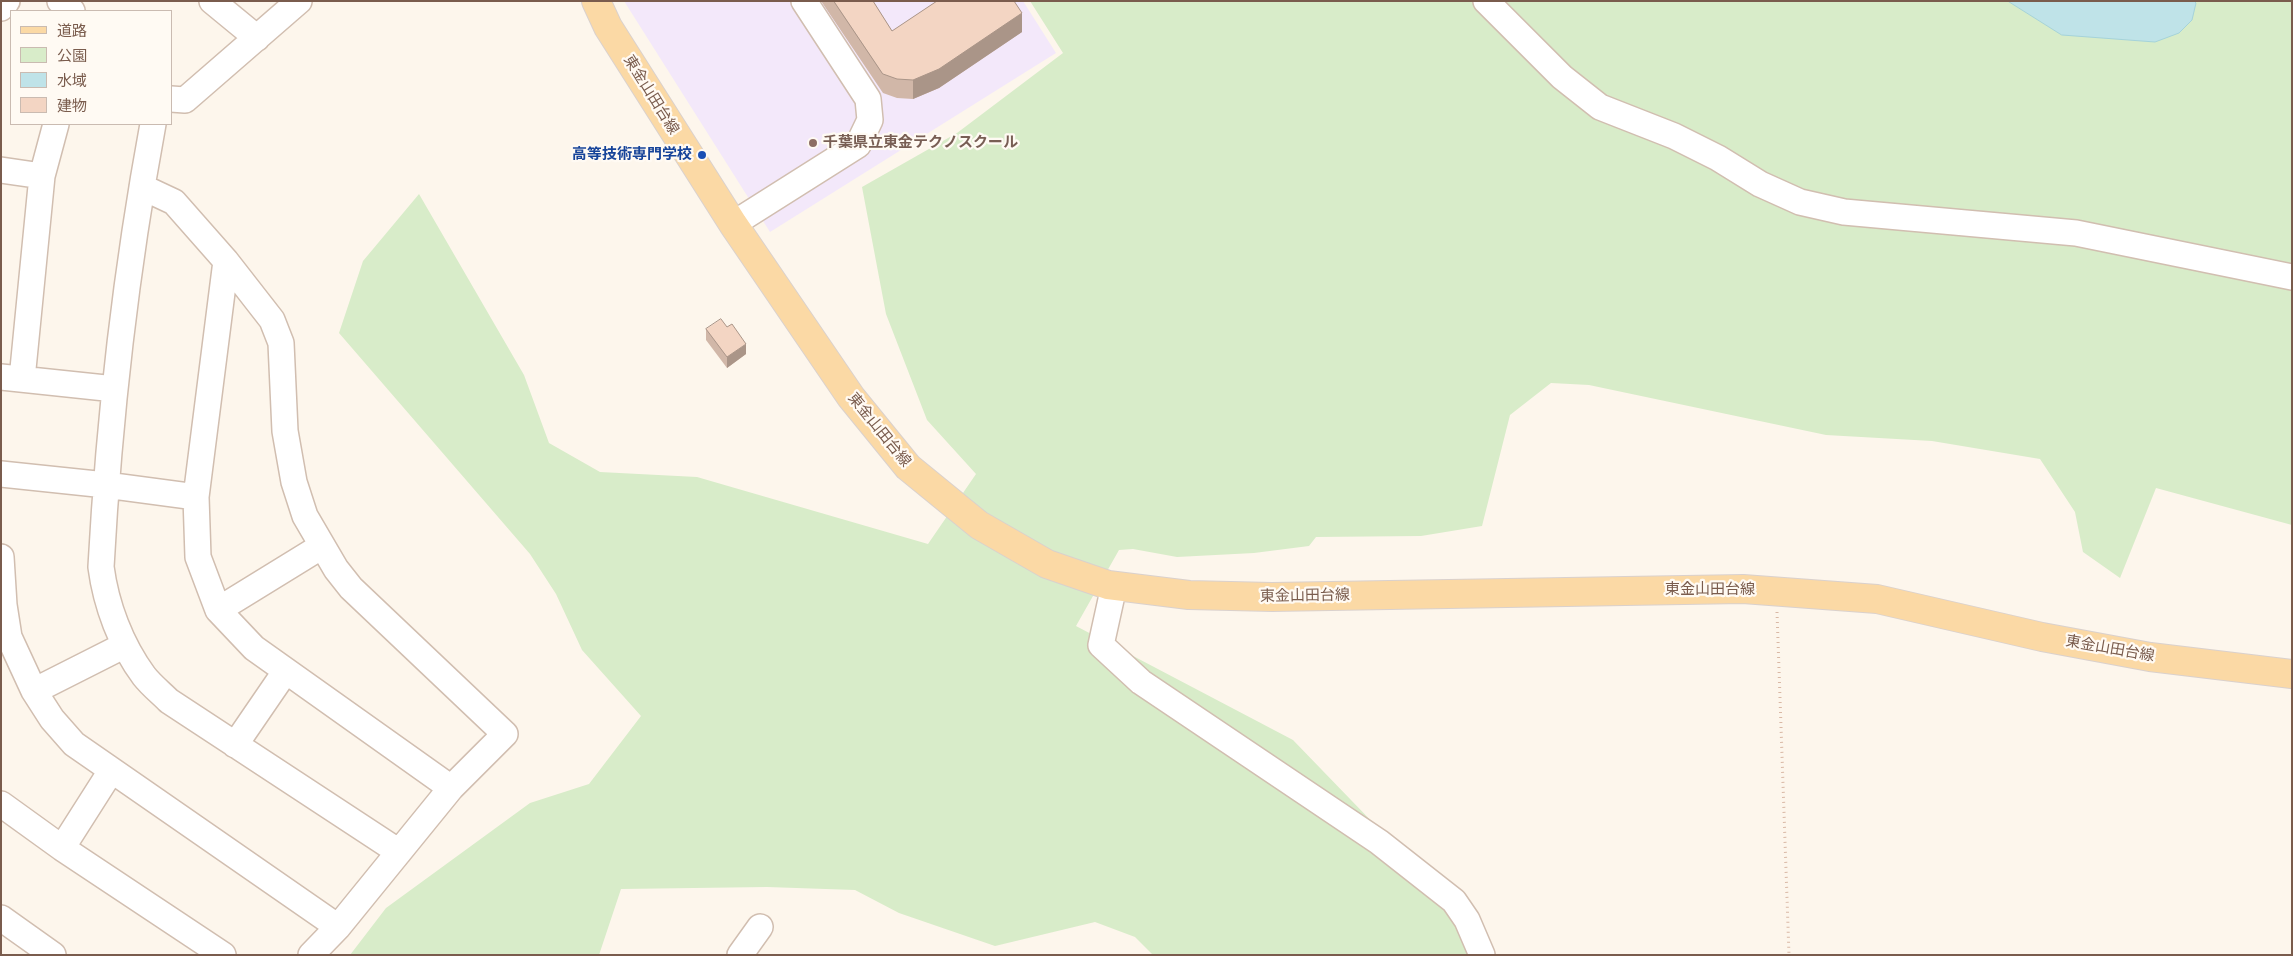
<!DOCTYPE html>
<html>
<head>
<meta charset="utf-8">
<style>
  body { margin:0 }
  #map { position:relative; width:2293px; height:956px; overflow:hidden; background:#fdf6ec; font-family:"Fira Sans Condensed","Noto Sans JP",sans-serif }
  canvas { display:block }
  .frame { position:absolute; inset:0; border:2px solid #7a5c4d; pointer-events:none }
  .legend { position:absolute; left:10px; top:10px; width:162px; height:115px; box-sizing:border-box; background:#fffaf3; border:1px solid #cabbb1; margin:0; padding:6px 9px; list-style:none; font-size:15px; color:#7a5c4d }
  .legend li { display:flex; align-items:center; gap:10px; height:25px }
  .legend b { width:25px; border:1px solid #cabbb1 }
</style>
</head>
<body>
<div id="map">
<canvas width="2293" height="956"></canvas>
<div class="frame"></div>
<ul class="legend">
<li><b style="height:6px;background:#fbd9a5"></b>道路</li>
<li><b style="height:14px;background:#d8ecc9"></b>公園</li>
<li><b style="height:14px;background:#bfe3e8"></b>水域</li>
<li><b style="height:14px;background:#f3d5c3"></b>建物</li>
</ul>
</div>
<script>
const ctx = document.querySelector('canvas').getContext('2d');
ctx.lineJoin = 'round';
function fill(path, color) { ctx.fillStyle = color; ctx.fill(path, 'evenodd'); }
function stroke(path, color, width, dash) { ctx.strokeStyle = color; ctx.lineWidth = width; ctx.lineCap = dash ? 'butt' : 'round'; ctx.setLineDash(dash || []); ctx.stroke(path); }
function label(font, color, halo, rows, align = 'center') {
  ctx.font = font + ' "Fira Sans Condensed","Noto Sans JP",sans-serif'; ctx.lineWidth = 4.5; ctx.setLineDash([]); ctx.textBaseline = 'middle'; ctx.strokeStyle = halo; ctx.fillStyle = color; for (const [text, x, y, turn = 0] of rows) {
    ctx.save(); ctx.translate(x, y); ctx.rotate((+turn || 0) * Math.PI / 180); ctx.textAlign = isNaN(turn) ? turn : align; if (halo) ctx.strokeText(text, 0, 0); ctx.fillText(text, 0, 0); ctx.restore();
  }
}
fill(new Path2D(`
  M624,1H1023L1056,53L770,232Z`), '#f3e8fa');
fill(new Path2D(`
  M1030,1H2292V525L2156,488L2120,578L2083,552L2075,512L2040,459L1932,441L1826,435L1589,385L1551,383L1510,415L1482,526L1421,536L1316,537L1309,546L1254,553L1177,557L1133,549L1119,550L1076,626L1293,740L1467,920L1481,955H1153L1135,937L1095,922L995,946L899,913L855,890L767,887L621,889L599,955H350L386,908L530,803L589,784L641,716L582,650L556,594L530,554L339,333L363,261L419,194L524,375L549,443L600,472L697,477L928,544L976,474L927,420L886,314L862,187L957,133L1063,53Z`), '#d8ecc9');
const water = new Path2D(`
  M2008,1H2194L2196,3L2192,20L2179,33L2155,42L2062,35Z`);
fill(water, '#bfe3e8');
stroke(water, '#a5d3da', 1);
const minor = new Path2D(`
  M60,1L72,11
  M212,1L257,38
  M1486,1L1562,77L1600,107L1674,136L1718,158L1760,184L1800,202L1844,212L2076,233L2292,277
  M1,8L7,1
  M171,99L185,100L299,1
  M153,124C126,270 109,419 101,567C106,605 121,645 144,676C151,685 161,693 169,701L399,852
  M1,170L42,176
  M142,187L174,202L226,261L272,320L281,343L285,431L294,482L305,516L336,569L351,588L505,734L451,788L338,927L311,955
  M733,224L858,145L870,120L868,99L804,1
  M226,261L196,497L198,557L218,610L254,648L451,788
  M1,377L115,389
  M22,379L42,176L56,124
  M1,474L106,485L196,497
  M1,557L4,605L9,637L34,691L52,719L74,744L338,927
  M1114,586L1101,645L1141,682L1379,842L1454,901L1467,920L1482,955
  M218,610L322,546
  M34,691L125,645
  M235,745L285,672
  M1,804L62,848L223,955
  M62,848L111,771
  M1,918L53,955
  M740,955L760,927`);
const major = new Path2D(`
  M596,1L608,27L733,224L851,397L908,467L979,525L1047,564L1108,585L1189,595L1272,597L1743,589L1877,599L2042,637L2150,657L2292,674`);
stroke(minor, '#d1beb0', 28);
stroke(major, '#dad1cd', 30);
stroke(new Path2D(`
  M1777,612L1789,955`), '#d9b8a5', 3, [1, 4]);
stroke(minor, '#fff', 25);
stroke(major, '#fbd9a5', 28);
fill(new Path2D(`
  M821,1H873L892,31L1022,32L939,88L913,99L897,98L883,93Z
  M706,329L746,354L727,368L706,340Z`), '#d1b7a8');
fill(new Path2D(`
  M1022,13V32L939,88L913,99V80Z
  M746,344V354L727,368V357Z`), '#aa9588');
const building = new Path2D(`
  M834,1H873L892,31L937,1H1014L1022,13L939,69L913,80L897,79L883,74Z
  M721,319L727,327L732,324L746,344L727,357L706,329Z`);
fill(building, '#f3d5c3');
stroke(building, '#aa9588', 1);
for (const [x, y, r, color] of [
  [813,143,5,"#8d6e63"],
  [702,155,5,"#1a4fb4"]
]) { const dot = new Path2D(); dot.arc(x, y, r, 0, 2 * Math.PI); ctx.fillStyle = color; ctx.fill(dot); stroke(dot, '#fffaf3', 2); }
label('15px', '#7a5c4d', '#fffaf3', [
  ["東金山田台線",651,95,58],
  ["東金山田台線",879,430,51],
  ["東金山田台線",1710,590],
  ["東金山田台線",1305,596,-1],
  ["東金山田台線",2110,649,10]
]);
label('bold 15px', '#785e54', '#fffaf3', [
  ["千葉県立東金テクノスクール",823,143]
], 'left');
label('bold 15px', '#164399', '#fffaf3', [
  ["高等技術専門学校",692,155]
], 'right');
</script>
</body>
</html>
